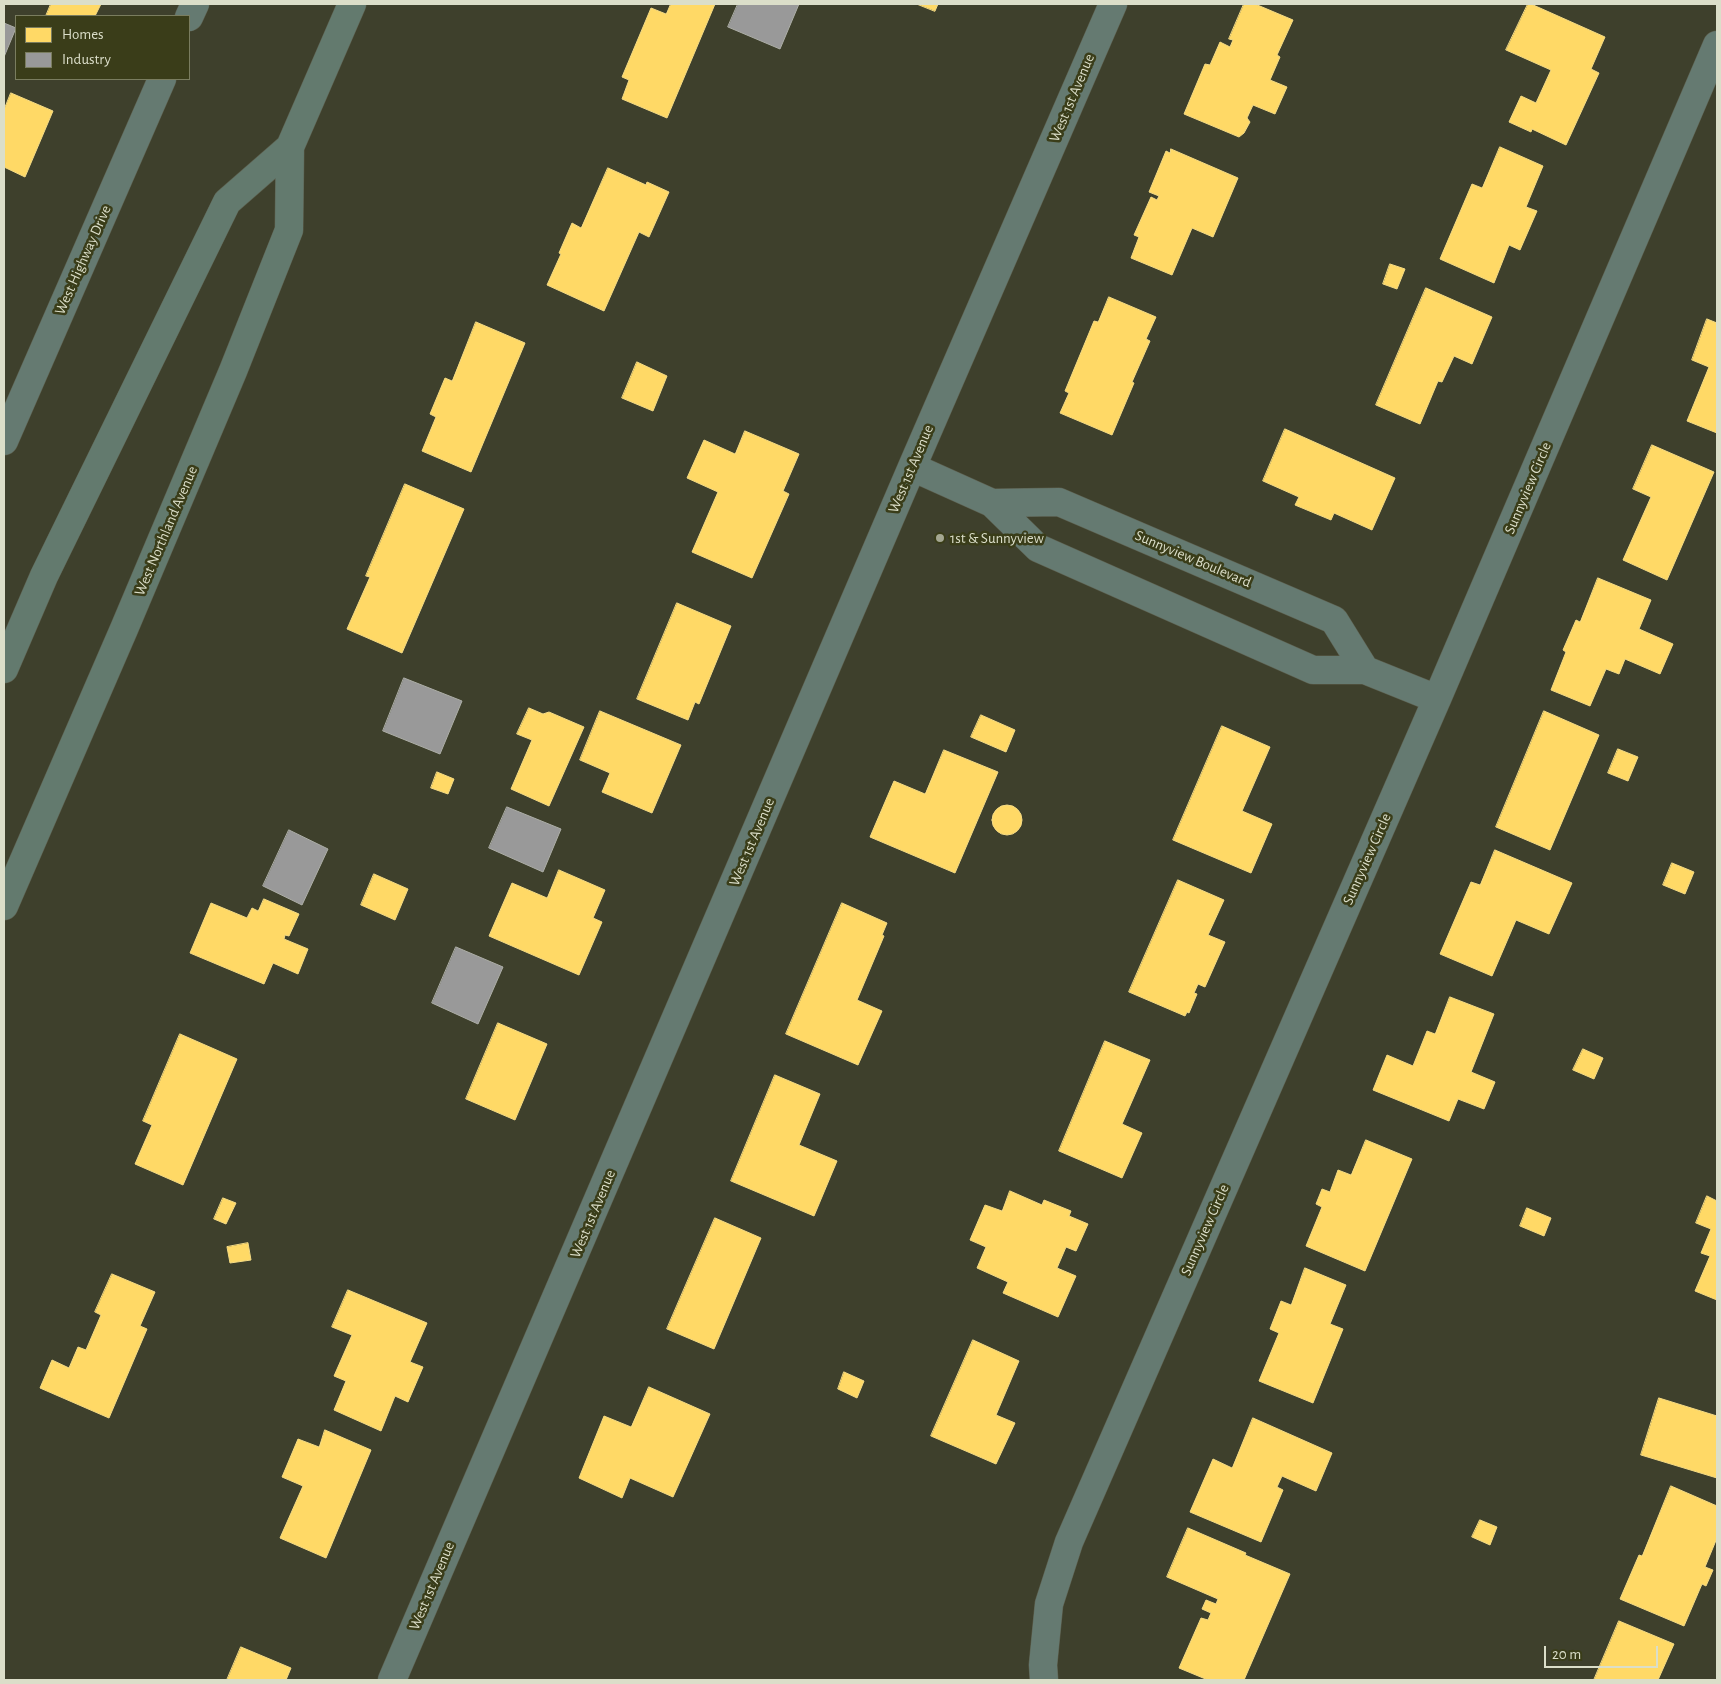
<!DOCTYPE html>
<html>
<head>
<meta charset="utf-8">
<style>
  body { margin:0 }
  #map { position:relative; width:1721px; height:1684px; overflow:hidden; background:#3e402c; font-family:"Alegreya Sans",sans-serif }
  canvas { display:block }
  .frame { position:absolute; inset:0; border:5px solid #dbdec9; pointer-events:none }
  .legend { position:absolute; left:15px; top:15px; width:175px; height:65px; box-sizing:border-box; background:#3a3d19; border:1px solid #7a7d5f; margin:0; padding:6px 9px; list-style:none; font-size:15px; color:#dbdec9 }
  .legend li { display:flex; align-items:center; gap:10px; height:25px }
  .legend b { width:25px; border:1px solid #7a7d5f }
  .scale { position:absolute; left:1544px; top:1646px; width:114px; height:22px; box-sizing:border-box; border:2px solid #dbdec9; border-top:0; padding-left:6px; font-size:15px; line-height:18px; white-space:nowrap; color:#dbdec9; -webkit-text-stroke:4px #3a3d19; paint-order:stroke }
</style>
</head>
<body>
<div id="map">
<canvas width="1721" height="1684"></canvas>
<div class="frame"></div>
<ul class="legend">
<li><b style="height:14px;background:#ffd966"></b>Homes</li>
<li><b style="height:14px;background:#999"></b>Industry</li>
</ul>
<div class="scale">20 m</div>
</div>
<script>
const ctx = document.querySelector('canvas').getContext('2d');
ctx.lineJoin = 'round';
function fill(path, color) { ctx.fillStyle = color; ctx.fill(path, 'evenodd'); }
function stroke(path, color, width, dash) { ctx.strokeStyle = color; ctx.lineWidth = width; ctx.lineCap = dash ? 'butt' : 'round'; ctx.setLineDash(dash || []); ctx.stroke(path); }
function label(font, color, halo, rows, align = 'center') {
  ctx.font = font + ' "Alegreya Sans",sans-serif'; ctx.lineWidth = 5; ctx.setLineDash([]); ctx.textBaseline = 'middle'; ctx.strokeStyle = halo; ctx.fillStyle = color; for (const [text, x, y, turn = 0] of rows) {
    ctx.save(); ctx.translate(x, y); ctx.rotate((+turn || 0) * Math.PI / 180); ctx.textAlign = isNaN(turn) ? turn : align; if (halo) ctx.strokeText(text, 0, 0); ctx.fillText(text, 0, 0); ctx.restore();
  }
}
const homes = new Path2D(`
  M51,4H101L95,16H46Z
  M671,4H715L667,118L622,99L629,80L622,77L651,8L666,14Z
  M917,4H938L935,11Z
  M1244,4H1255L1293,20L1277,55L1280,57L1270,80L1287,87L1275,114L1253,105L1247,118L1250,122L1244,133L1239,137L1184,114L1205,64L1210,65L1220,42L1230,47L1233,40L1229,39Z
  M1528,4H1531L1605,37L1591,69L1599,73L1566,145L1532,129L1531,132L1509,122L1521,96L1536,103L1551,70L1506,50Z
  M11,93L53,111L25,177L4,167V110Z
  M1500,147L1543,166L1526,207L1537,211L1520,250L1509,245L1494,283L1440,259L1472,184L1482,188Z
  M1171,149L1238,178L1213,237L1192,228L1172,275L1131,258L1139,237L1134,235L1151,197L1157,200L1159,196L1149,192L1166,151L1170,153Z
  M608,168L646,185L647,182L669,192L649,237L639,232L604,311L547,285L561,254L559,253L572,223L581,228Z
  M1390,264L1405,269L1397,289L1383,284Z
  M1426,288L1492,317L1472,364L1454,356L1442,382L1438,381L1420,424L1376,405Z
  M1109,297L1156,317L1146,339L1150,341L1132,382L1134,383L1112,435L1060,413L1069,393L1065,391L1094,321L1098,322Z
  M1707,319L1717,323V433L1687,421L1709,367L1692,360Z
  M476,322L525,343L471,472L422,451L436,417L430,414L445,378L452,381Z
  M637,362L667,376L653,411L622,398Z
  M1285,429L1395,478L1372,530L1334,513L1331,520L1295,505L1299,497L1263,481Z
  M745,431L799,454L783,491L789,494L752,578L692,552L718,492L687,478L704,440L735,454Z
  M1652,445L1714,472L1667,580L1623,560L1651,497L1633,489Z
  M405,484L464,509L402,653L347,629L370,577L366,576Z
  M1598,578L1651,600L1639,629L1673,644L1660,674L1625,659L1619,674L1606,669L1590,706L1551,690L1566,652L1563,650L1576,620L1580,622Z
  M677,603L731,626L699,704L695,702L688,720L637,699Z
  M529,708L543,714L549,712L584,727L549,806L511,789L532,740L517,734Z
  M600,711L681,745L652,813L602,792L610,773L580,760Z
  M1544,711L1599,735L1550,850L1496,827Z
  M981,715L1015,730L1006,752L971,737Z
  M1222,726L1270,747L1242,811L1272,824L1251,873L1173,840Z
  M1618,749L1638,757L1628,781L1608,773Z
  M944,750L998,772L955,873L870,837L894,781L925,794Z
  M437,772L454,779L448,794L431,788Z
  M992 820a15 15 0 1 1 30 0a15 15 0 1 1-30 0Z
  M1495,850L1572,883L1549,934L1516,920L1492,976L1440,954L1471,882L1480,885Z
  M1672,863L1694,872L1685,894L1663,885Z
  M559,870L605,890L593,918L602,922L579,975L489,936L512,883L547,898Z
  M374,874L408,889L395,920L361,905Z
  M1178,880L1224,900L1208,935L1225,942L1205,987L1198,984L1194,993L1197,994L1189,1013L1187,1012L1185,1016L1129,992Z
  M264,899L299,914L289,936L285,935L284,939L308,949L298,974L273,963L264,984L190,953L211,903L247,918L252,908L258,911Z
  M842,903L887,923L882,935L884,936L857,1000L882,1011L858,1065L786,1034Z
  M1450,997L1494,1014L1471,1072L1495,1082L1484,1109L1458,1099L1449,1121L1373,1090L1387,1055L1413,1066L1427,1031L1435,1034Z
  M498,1023L547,1044L515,1120L466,1099Z
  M180,1034L237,1059L183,1185L135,1164L152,1125L143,1121Z
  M1105,1041L1150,1060L1122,1124L1142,1133L1122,1178L1059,1151Z
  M1583,1049L1603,1058L1594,1079L1573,1070Z
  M775,1075L820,1094L799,1145L837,1161L814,1216L731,1181Z
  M1366,1140L1412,1159L1365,1271L1306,1246L1322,1207L1316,1204L1322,1189L1330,1192L1338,1170L1351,1175Z
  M1010,1191L1042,1205L1044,1200L1071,1211L1069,1216L1088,1224L1076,1251L1066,1247L1057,1268L1076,1276L1058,1317L1003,1293L1008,1282L977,1268L986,1247L970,1240L985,1205L1002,1211Z
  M1707,1196L1717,1201V1300L1695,1291L1710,1256L1701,1253L1711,1229L1696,1223Z
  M223,1198L236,1203L226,1224L214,1219Z
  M1527,1208L1551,1218L1544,1236L1520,1226Z
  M715,1218L761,1238L714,1349L667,1329Z
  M248,1243L251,1260L230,1263L227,1247Z
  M1305,1268L1346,1285L1330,1324L1343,1329L1313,1403L1259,1381L1279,1333L1270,1329L1281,1301L1291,1305Z
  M112,1274L155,1292L140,1326L147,1329L109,1418L40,1388L52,1360L69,1368L78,1347L86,1350L101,1315L95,1312Z
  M348,1290L427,1323L410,1362L423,1367L408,1402L395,1396L381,1431L334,1410L346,1381L334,1376L352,1335L332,1327Z
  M973,1340L1019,1361L996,1415L1015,1423L996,1464L931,1436Z
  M844,1372L864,1381L857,1398L838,1389Z
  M649,1387L710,1414L673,1497L630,1478L622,1498L579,1478L604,1416L631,1427Z
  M1659,1398L1717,1416V1478L1641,1455Z
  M1253,1418L1332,1453L1316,1491L1282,1476L1277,1487L1283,1490L1261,1542L1190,1512L1213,1459L1232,1468Z
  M325,1430L371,1450L326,1558L280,1538L303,1486L282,1477L298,1439L319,1447Z
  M1671,1486L1717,1506V1538L1705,1567L1713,1570L1706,1586L1702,1584L1684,1626L1620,1599L1639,1555L1642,1556Z
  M1480,1520L1497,1527L1490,1545L1472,1537Z
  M1188,1528L1246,1553L1245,1555L1290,1574L1244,1680H1208L1179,1668L1201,1618L1208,1620L1211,1613L1202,1609L1206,1600L1216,1604L1218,1599L1167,1577Z
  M1619,1621L1674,1644L1658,1680H1594Z
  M241,1647L291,1668L286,1680H227Z`);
fill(homes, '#ffd966');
stroke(homes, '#f4da84', 1);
const industry = new Path2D(`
  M738,4H799L780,49L728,27Z
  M4,23L16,28L4,57Z
  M404,678L462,701L440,754L383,731Z
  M507,807L561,829L543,872L489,848Z
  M289,830L328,849L302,905L263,886Z
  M456,947L503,967L478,1024L432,1003Z`);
fill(industry, '#999');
stroke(industry, '#adaea7', 1);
const street = new Path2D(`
  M189,17L195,4
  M4,441L162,79
  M912,467L992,503L1038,548L1313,670H1365L1437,699
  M992,503L1059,502L1334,620L1365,670
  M392,1680L912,467L1113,4
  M1044,1680L1043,1665L1049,1604L1069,1542L1437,699L1717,45`);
const secondary = new Path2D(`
  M4,669L44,576L227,202L290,147
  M4,906L124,629L233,371L289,230L290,147L352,4`);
stroke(street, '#5c5e4d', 29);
stroke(secondary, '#5c5e4d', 29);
stroke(street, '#657a71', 28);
stroke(secondary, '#637a6e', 28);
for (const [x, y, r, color] of [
  [940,538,5,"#a4a792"]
]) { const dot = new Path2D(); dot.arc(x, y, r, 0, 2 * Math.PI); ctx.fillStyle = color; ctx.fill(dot); stroke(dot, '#3a3d19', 2); }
label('15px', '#dbdec9', '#3a3d19', [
  ["West 1st Avenue",1072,98,-67],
  ["West Highway Drive",83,260,-66],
  ["West 1st Avenue",911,469,-67],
  ["Sunnyview Circle",1528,488,-67],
  ["West Northland Avenue",166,531,-67],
  ["Sunnyview Boulevard",1193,559,23],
  ["West 1st Avenue",752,842,-67],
  ["Sunnyview Circle",1367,859,-66],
  ["West 1st Avenue",593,1214,-67],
  ["Sunnyview Circle",1205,1230,-66],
  ["West 1st Avenue",432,1586,-67]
]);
label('15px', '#dbdec9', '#3a3d19', [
  ["1st & Sunnyview",950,538]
], 'left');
</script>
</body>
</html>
